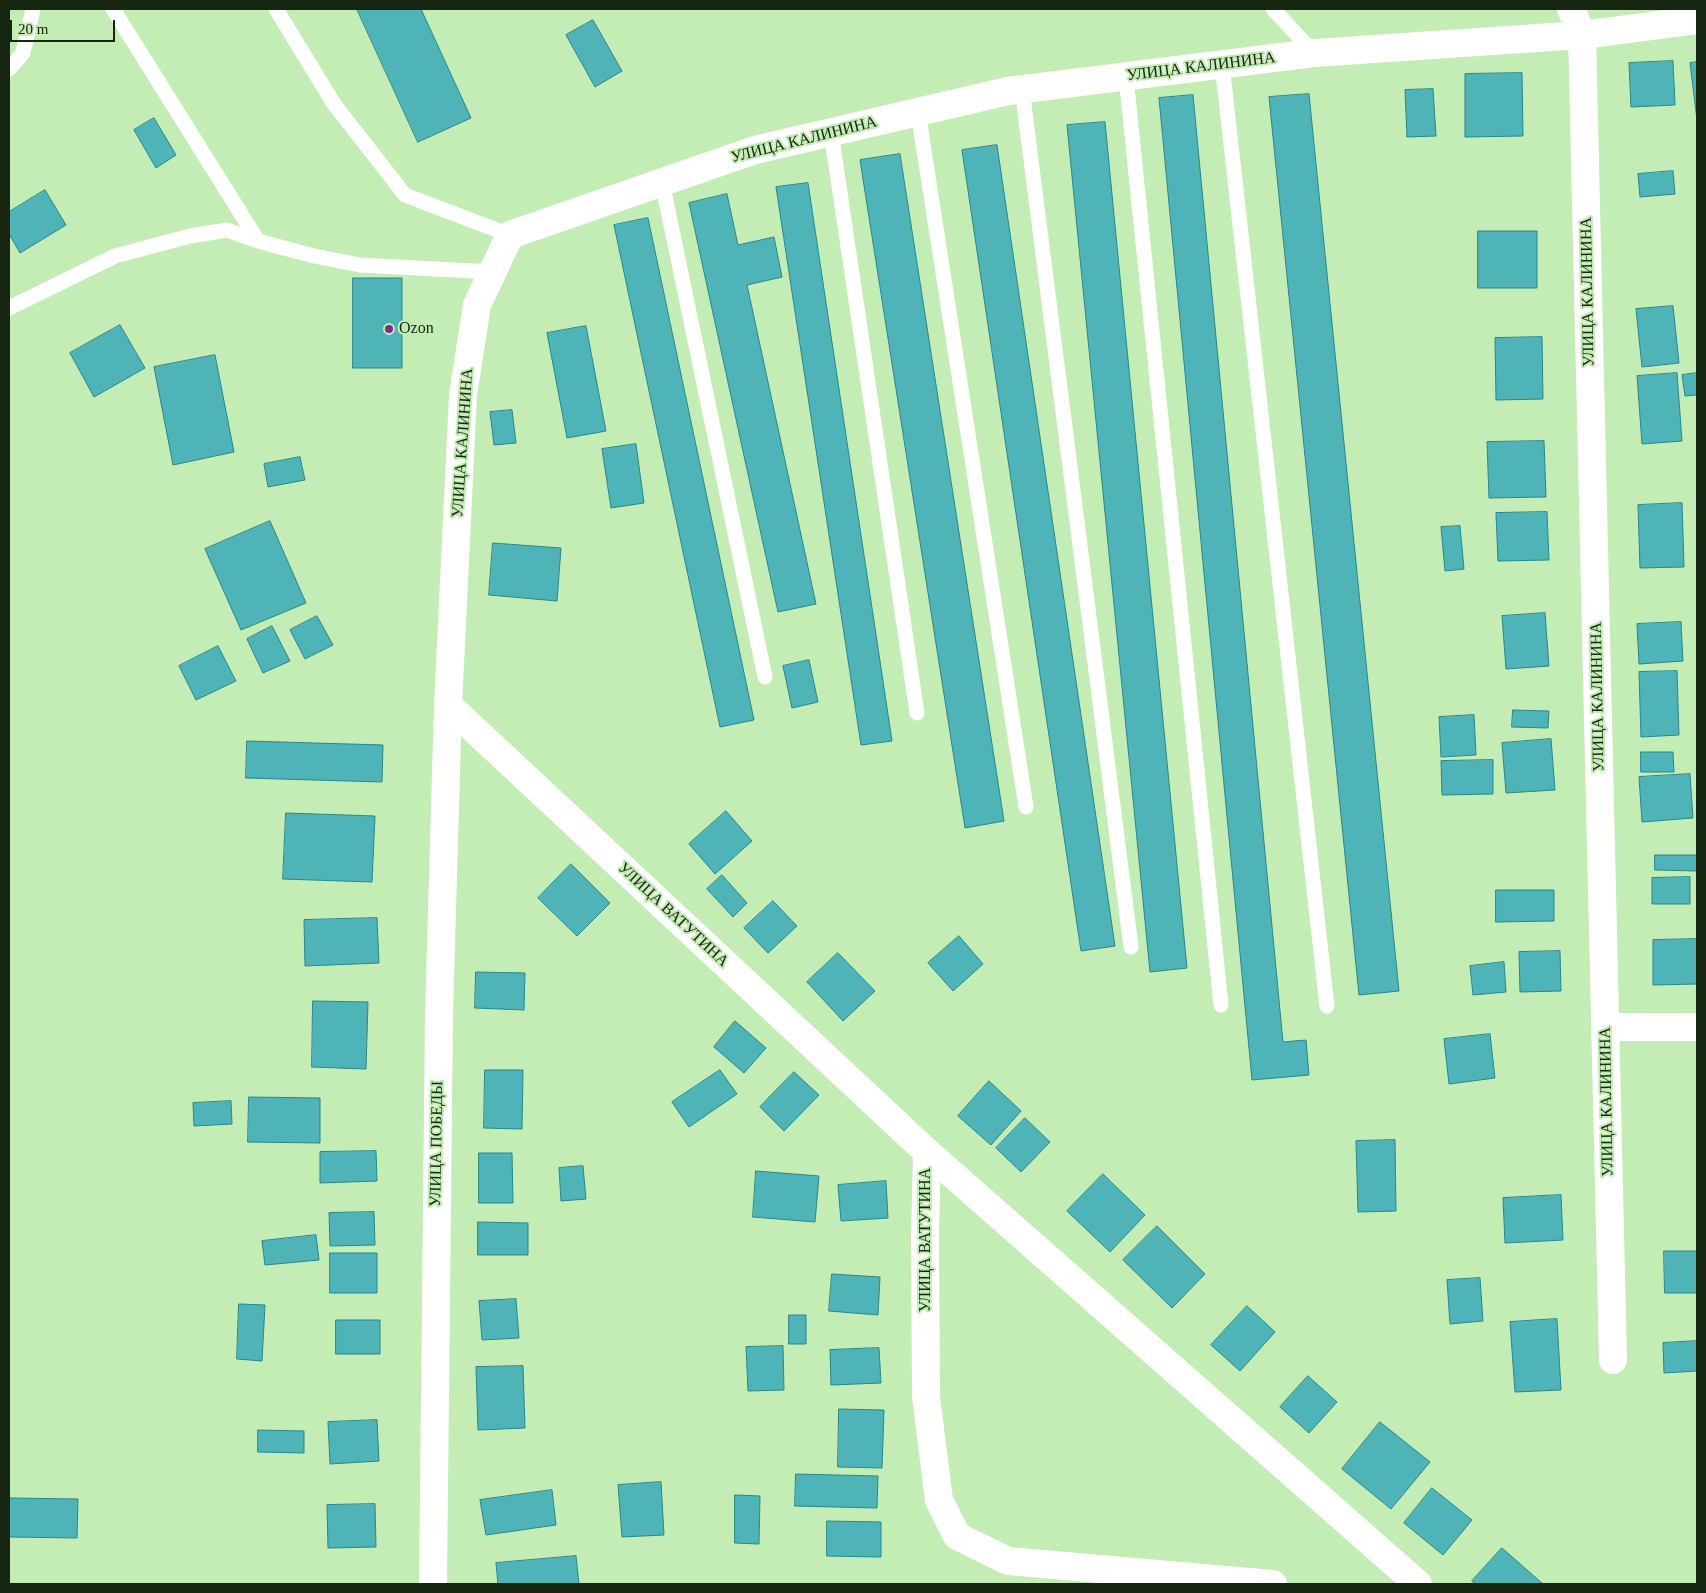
<!DOCTYPE html>
<html>
<head>
<meta charset="utf-8">
<style>
  body { margin:0 }
  #map { position:relative; width:1706px; height:1593px; overflow:hidden; background:#c4ecb5; font-family:Georgia,serif }
  canvas { display:block }
  .frame { position:absolute; inset:0; border:10px solid #172611; pointer-events:none }
  .scale { position:absolute; left:10px; top:20px; width:105px; height:22px; box-sizing:border-box; border:2px solid #172611; border-top:0; padding-left:6px; font-size:15px; line-height:18px; white-space:nowrap; color:#172611; -webkit-text-stroke:4px #c4ecb5; paint-order:stroke }
</style>
</head>
<body>
<div id="map">
<canvas width="1706" height="1593"></canvas>
<div class="frame"></div>
<div class="scale">20 m</div>
</div>
<script>
const ctx = document.querySelector('canvas').getContext('2d');
ctx.lineJoin = 'round';
function fill(path, color) { ctx.fillStyle = color; ctx.fill(path, 'evenodd'); }
function stroke(path, color, width, dash) { ctx.strokeStyle = color; ctx.lineWidth = width; ctx.lineCap = dash ? 'butt' : 'round'; ctx.setLineDash(dash || []); ctx.stroke(path); }
function label(font, color, halo, rows, align = 'center') {
  ctx.font = font + ' Georgia,serif'; ctx.lineWidth = 4; ctx.setLineDash([]); ctx.textBaseline = 'middle'; ctx.strokeStyle = halo; ctx.fillStyle = color; for (const [text, x, y, turn = 0] of rows) {
    ctx.save(); ctx.translate(x, y); ctx.rotate((+turn || 0) * Math.PI / 180); ctx.textAlign = isNaN(turn) ? turn : align; if (halo) ctx.strokeText(text, 0, 0); ctx.fillText(text, 0, 0); ctx.restore();
  }
}
const building = new Path2D(`
  M357,9H421L471,118L418,142Z
  M593,20L622,71L595,87L566,35Z
  M1673,61L1675,105L1631,107L1629,63Z
  M1697,62V120L1690,63Z
  M1522,73L1523,136L1465,137V74Z
  M1433,89L1436,136L1407,137L1405,90Z
  M1309,94L1399,991L1359,995L1269,97Z
  M1193,95L1283,1042L1306,1040L1309,1075L1252,1080L1159,98Z
  M154,118L176,155L156,168L134,130Z
  M1105,122L1187,968L1150,972L1067,125Z
  M997,145L1115,946L1081,951L962,150Z
  M900,154L1004,821L965,828L860,160Z
  M1673,171L1675,194L1640,197L1638,174Z
  M808,183L892,741L861,745L776,187Z
  M45,190L66,225L20,253L9,234V212Z
  M727,194L738,245L774,237L782,277L747,285L816,604L778,612L689,203Z
  M648,218L754,720L720,727L614,225Z
  M1478,231H1537V288H1478Z
  M353,278H402V368H353Z
  M1673,306L1679,363L1642,367L1636,309Z
  M120,325L145,368L94,397L70,353Z
  M586,326L606,431L567,438L547,333Z
  M1542,337L1543,399L1496,400L1495,338Z
  M215,355L234,452L173,465L154,367Z
  M1677,373L1682,441L1642,444L1637,376Z
  M1697,373V395L1685,396L1682,375Z
  M512,410L516,443L494,445L490,412Z
  M1544,441L1546,497L1489,498L1487,442Z
  M636,444L644,503L611,508L602,449Z
  M300,457L305,480L268,487L264,464Z
  M1682,503L1684,567L1640,568L1638,505Z
  M1547,512L1549,560L1498,561L1496,513Z
  M270,521L306,603L241,630L205,549Z
  M1460,526L1464,569L1445,571L1441,527Z
  M493,543L561,548L557,601L489,595Z
  M1545,613L1549,666L1506,669L1502,616Z
  M317,616L333,645L305,659L290,630Z
  M1681,622L1683,661L1639,664L1637,624Z
  M272,626L290,661L263,673L247,639Z
  M218,646L236,681L196,700L179,666Z
  M809,660L818,702L792,708L783,666Z
  M1677,671L1679,735L1641,737L1639,672Z
  M1513,710L1549,711L1548,728L1512,727Z
  M1474,715L1476,755L1441,757L1439,717Z
  M1551,739L1555,790L1506,793L1502,743Z
  M247,741L383,745L382,782L246,778Z
  M1641,752H1673L1674,772H1641Z
  M1493,760V794L1442,795L1441,761Z
  M1690,774L1693,818L1642,822L1639,777Z
  M726,811L752,841L715,874L689,844Z
  M286,813L375,816L372,882L283,879Z
  M1655,855H1697V871L1655,870Z
  M571,864L610,903L577,936L538,898Z
  M722,875L747,903L733,917L707,889Z
  M1690,877V904H1652V878Z
  M1496,890H1554V921L1496,922Z
  M773,901L797,926L768,953L744,928Z
  M377,918L379,963L305,966L304,920Z
  M959,936L983,964L953,991L928,963Z
  M1697,939V984L1653,985V940Z
  M1560,951L1561,991L1520,992L1519,952Z
  M838,953L875,991L843,1021L807,982Z
  M1504,962L1506,992L1473,995L1470,966Z
  M476,972L525,973L524,1010L475,1008Z
  M313,1001L368,1002L366,1069L312,1067Z
  M735,1021L766,1048L744,1073L714,1047Z
  M1490,1034L1495,1078L1449,1084L1444,1039Z
  M485,1070H523L522,1129L484,1128Z
  M720,1070L737,1094L689,1127L672,1102Z
  M794,1072L819,1095L784,1131L760,1107Z
  M989,1081L1021,1111L991,1145L958,1116Z
  M249,1097L320,1098V1143L248,1142Z
  M231,1101L232,1124L194,1126L193,1103Z
  M1025,1118L1050,1142L1021,1172L996,1148Z
  M1395,1140L1396,1211L1358,1212L1356,1141Z
  M376,1151L377,1181L320,1183V1152Z
  M479,1153H512L513,1203H479Z
  M583,1166L586,1199L561,1201L559,1168Z
  M756,1171L819,1176L815,1222L753,1217Z
  M1103,1174L1145,1215L1110,1252L1067,1211Z
  M886,1181L888,1218L841,1221L838,1185Z
  M1561,1195L1563,1240L1505,1243L1503,1198Z
  M374,1212L375,1245L330,1246L329,1213Z
  M478,1222L528,1223V1255H478Z
  M1157,1226L1205,1274L1172,1308L1123,1260Z
  M316,1235L319,1260L265,1265L262,1241Z
  M1664,1251H1697V1293H1665Z
  M330,1253H377V1293H330Z
  M832,1274L880,1277L878,1315L829,1311Z
  M1480,1278L1483,1321L1450,1324L1447,1280Z
  M516,1299L519,1338L482,1340L479,1301Z
  M239,1304L265,1305L262,1361L237,1359Z
  M1247,1306L1275,1332L1240,1371L1211,1345Z
  M789,1315H806V1344H789Z
  M1557,1319L1561,1390L1515,1392L1510,1322Z
  M336,1320H380V1354H336Z
  M1697,1341V1371L1664,1373L1663,1343Z
  M783,1346L784,1390L748,1391L746,1347Z
  M879,1348L881,1383L831,1385L830,1350Z
  M523,1366L525,1428L478,1430L476,1367Z
  M1308,1376L1337,1402L1309,1433L1280,1407Z
  M839,1409L884,1410L882,1468L838,1467Z
  M377,1420L379,1461L330,1464L328,1422Z
  M1380,1422L1430,1462L1391,1509L1342,1469Z
  M258,1430L304,1431V1453L258,1452Z
  M796,1474L878,1476L877,1508L795,1506Z
  M661,1482L664,1535L622,1537L618,1485Z
  M1432,1488L1472,1520L1443,1555L1404,1523Z
  M552,1490L556,1525L486,1535L480,1500Z
  M735,1495L760,1496L759,1544L735,1543Z
  M10,1498L78,1499L77,1538L9,1537Z
  M375,1504L376,1547L328,1548L327,1505Z
  M827,1521L881,1522V1557L827,1556Z
  M1502,1548L1543,1584H1476L1472,1581Z
  M576,1556L579,1584H498L496,1563Z`);
fill(building, '#4eb4b7');
stroke(building, '#28878a', 1);
stroke(new Path2D(`
  M113,9L258,241
  M276,9L334,104L405,195L510,235
  M1273,9L1314,53
  M1222,64L1327,1006
  M9,69L23,53L33,9
  M1126,77L1221,1005
  M1022,89L1131,947
  M918,112L1026,807
  M831,132L917,713
  M662,182L765,677
  M9,308L115,256L190,236L227,230L258,241L314,256L360,265L493,272`), '#fff', 15);
stroke(new Path2D(`
  M1571,9L1582,35L1613,1360
  M448,705L927,1152L925,1236L926,1397L939,1500L957,1536L1008,1561L1273,1584
  M1606,1027H1697
  M927,1152L1418,1584
  M433,1584L439,1014L448,705L463,395L477,305L510,235L755,150L1008,91L1314,53L1582,35L1697,20`), '#fff', 28);
for (const [x, y, r, color] of [
  [389,329,5,"#7e2997"]
]) { const dot = new Path2D(); dot.arc(x, y, r, 0, 2 * Math.PI); ctx.fillStyle = color; ctx.fill(dot); stroke(dot, '#c4ecb5', 2); }
label('16px', '#172611', '#c4ecb5', [
  ["УЛИЦА КАЛИНИНА",1201,67,-7],
  ["УЛИЦА КАЛИНИНА",804,140,-14],
  ["УЛИЦА КАЛИНИНА",1588,292,-91],
  ["УЛИЦА КАЛИНИНА",463,443,-86],
  ["УЛИЦА КАЛИНИНА",1598,697,-91],
  ["УЛИЦА ВАТУТИНА",673,915,43],
  ["УЛИЦА КАЛИНИНА",1607,1102,-91],
  ["УЛИЦА ПОБЕДЫ",437,1144,-89],
  ["УЛИЦА ВАТУТИНА",926,1240,-90]
]);
label('16px', '#172611', '#c4ecb5', [
  ["Ozon",399,329]
], 'left');
</script>
</body>
</html>
